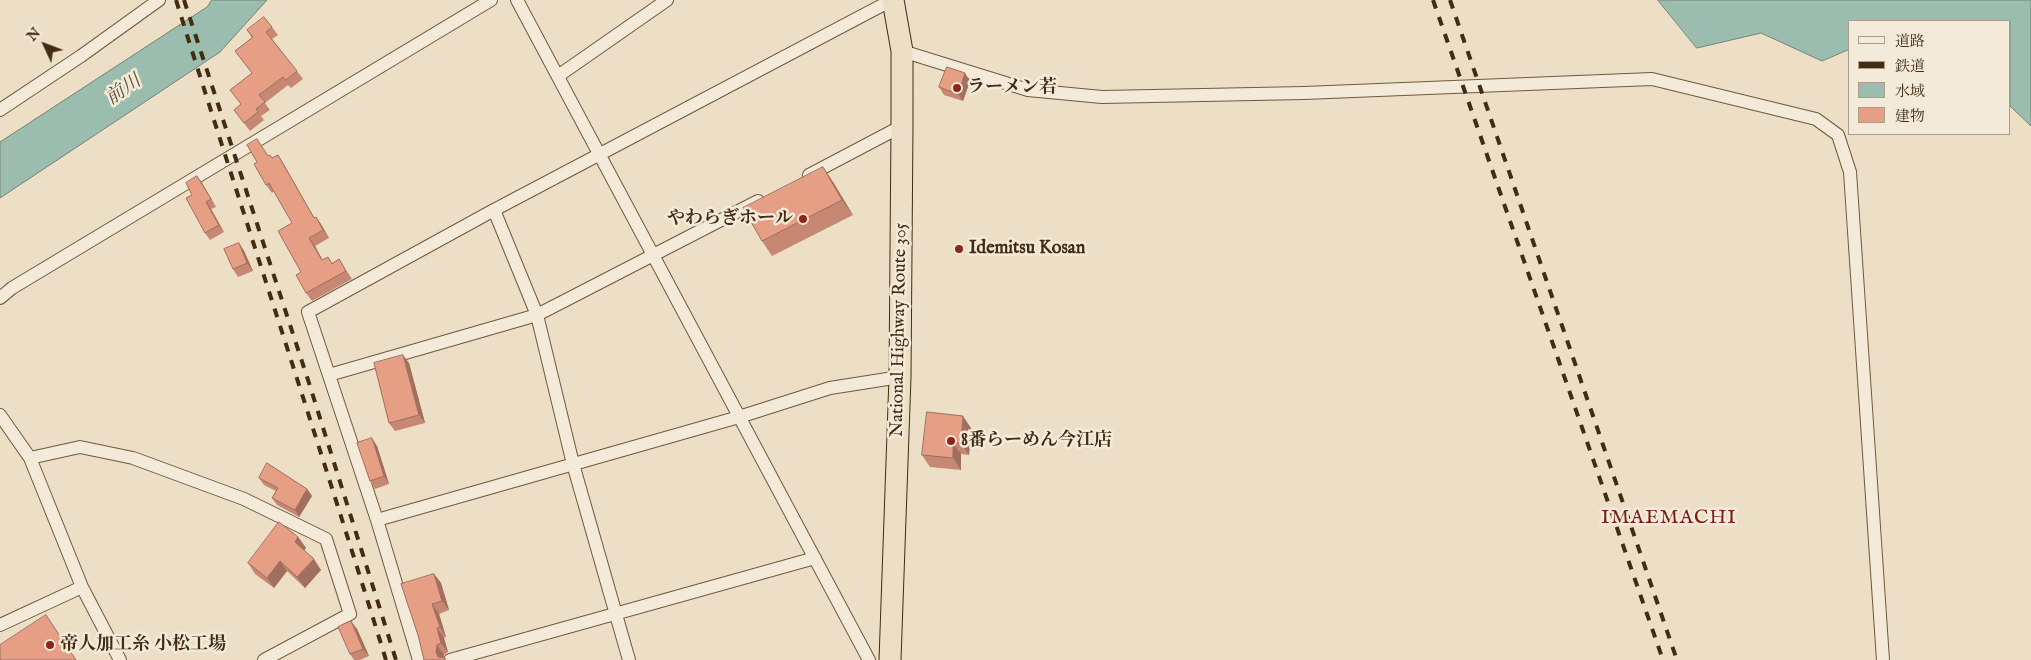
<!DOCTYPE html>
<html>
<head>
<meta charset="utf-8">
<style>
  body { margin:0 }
  #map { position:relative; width:2031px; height:660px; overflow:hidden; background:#eddfc6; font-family:"IM FELL English","Noto Serif JP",serif }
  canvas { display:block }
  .legend { position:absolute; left:1848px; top:20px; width:162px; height:115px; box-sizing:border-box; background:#f3eada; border:1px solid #ad9e89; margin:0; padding:6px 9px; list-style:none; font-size:15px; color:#432c10 }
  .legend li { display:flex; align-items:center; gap:10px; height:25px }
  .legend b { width:25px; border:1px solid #ad9e89 }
  .north { position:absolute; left:20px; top:20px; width:50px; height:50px; -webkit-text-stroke:4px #f3eada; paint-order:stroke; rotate:313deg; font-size:14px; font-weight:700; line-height:20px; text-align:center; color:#432c10 }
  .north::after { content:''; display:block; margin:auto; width:18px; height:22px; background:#432c10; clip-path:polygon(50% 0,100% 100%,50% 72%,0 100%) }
</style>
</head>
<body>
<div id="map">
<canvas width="2031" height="660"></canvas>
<ul class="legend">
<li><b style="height:6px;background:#f3eada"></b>道路</li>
<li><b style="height:6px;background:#432c10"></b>鉄道</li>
<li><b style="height:14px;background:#9abdb0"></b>水域</li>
<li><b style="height:14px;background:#e69e85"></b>建物</li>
</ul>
<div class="north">N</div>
</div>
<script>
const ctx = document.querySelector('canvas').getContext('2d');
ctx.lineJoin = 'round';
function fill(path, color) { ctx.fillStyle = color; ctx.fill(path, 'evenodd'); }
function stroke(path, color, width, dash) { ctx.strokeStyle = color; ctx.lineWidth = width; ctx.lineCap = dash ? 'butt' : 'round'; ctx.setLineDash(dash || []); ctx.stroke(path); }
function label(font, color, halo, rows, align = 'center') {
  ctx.font = font + ' "IM FELL English","Noto Serif JP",serif'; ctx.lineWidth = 5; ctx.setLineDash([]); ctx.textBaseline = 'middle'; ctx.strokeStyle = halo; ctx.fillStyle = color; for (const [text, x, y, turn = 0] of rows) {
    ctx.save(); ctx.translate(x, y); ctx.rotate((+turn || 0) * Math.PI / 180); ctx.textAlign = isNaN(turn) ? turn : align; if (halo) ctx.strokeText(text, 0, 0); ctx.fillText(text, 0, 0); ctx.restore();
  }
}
const water = new Path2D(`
  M212,0H267L220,52L0,198V142L207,7Z
  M1658,0H2031V126L2010,106V21H1850V49L1822,61L1761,33L1697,48Z`);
fill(water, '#9abdb0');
stroke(water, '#778370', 1);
const minor = new Path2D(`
  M517,0L869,660
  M902,51L1028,90L1102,97L1304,93L1652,79L1816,119L1838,135L1850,172L1883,660
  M558,76L667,0
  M0,110L81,56L159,0
  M809,175L902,126
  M0,298L12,288L491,0
  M329,375L537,315L758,201
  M0,415L30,458L82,587L120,660
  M30,458L80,447L133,458L244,499L326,539L350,614L264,660
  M377,520L739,417L830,388L900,377
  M0,625L82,587
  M419,660L377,520L308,312L494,210
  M450,660L815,558
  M629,660L573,464L537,315L494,210L892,0`);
const trunk = new Path2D(`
  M890,660L900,377L902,126V51L893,0`);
stroke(minor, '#6e593e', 14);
stroke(trunk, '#432c10', 23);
stroke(minor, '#f3eada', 12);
stroke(trunk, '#eddfc6', 21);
stroke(new Path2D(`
  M176,0C245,220 318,440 386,660
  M184,0L309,383L396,660
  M1433,0L1663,660
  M1450,0L1677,660`), '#432c10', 4, [9, 9]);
fill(new Path2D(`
  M272,27L278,35L272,39L303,79L291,88L288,85L265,103L270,110L261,116L264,120L250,131L234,110L241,105L252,73L235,51L252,38L247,30Z
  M970,81L963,101L944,95L939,87Z
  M278,155L283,163L314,218L316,217L329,238L315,246L322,260L328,257L332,263L339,259L352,279L312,301L306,293L292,223L274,191L272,193L266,185L257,162L268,156L273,158Z
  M823,167L833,182L853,215L772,256L762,241Z
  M202,183L216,207L211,209L224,232L210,240L205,233L192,195Z
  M239,243L244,251L253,271L238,277L233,269Z
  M409,363L425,423L395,431L389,423Z
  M971,428L969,455L961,454V470L930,467L922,455Z
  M377,446L389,484L375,489L370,481Z
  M259,478L307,489L312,496L299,517L277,505L272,498L276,491L264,485Z
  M298,537L306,548L304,550L321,570L305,588L287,571L274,588L255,574L248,563Z
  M434,574L441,583L449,610L439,614L446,637L444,638L448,652L444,655L443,658H445L446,660H424Z
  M357,629L369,656L360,660H354L350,654Z`), '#c68872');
fill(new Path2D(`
  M965,73L970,81L963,101L958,94Z
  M278,155L283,163L319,226L314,218Z
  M823,167L833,182L853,215L842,200Z
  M197,176L202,183L216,207L211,199Z
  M206,202L211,209L224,232L219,225Z
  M316,217L321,224L329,238L323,230Z
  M309,238L315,246L327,268L322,260Z
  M239,243L244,251L253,271L247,263Z
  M403,355L409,363L425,423L419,415Z
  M963,416L971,428L969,455L961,443Z
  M372,438L377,446L389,484L384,476Z
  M953,443L961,454V470L953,458Z
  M307,489L312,496L299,517L295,510Z
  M298,537L306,548L302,552L295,542Z
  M314,559L321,570L305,588L297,577Z
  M280,561L287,571L274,588L267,578Z
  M434,574L441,583L449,610L442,601Z
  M432,604L439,614L446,637L440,627Z
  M351,621L357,629L369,656L363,649Z
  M437,628L444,638L448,652L441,643Z
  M437,645L444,655L443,660H440L436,652Z`), '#a16f5d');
const building = new Path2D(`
  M264,17L272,27L266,32L297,71L286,80L283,77L259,95L265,102L256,109L258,112L244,123L234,110L241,104L230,90L252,73L235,51L253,37L247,30Z
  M947,67L965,73L958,94L939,87Z
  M257,139L268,156L270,155L272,158L278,155L314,218L316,217L323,230L309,238L322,260L328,257L332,264L339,259L346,271L306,293L296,275L301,272L278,231L292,223L269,183L266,185L254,164L257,162L247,145Z
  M823,167L842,200L762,241L743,208Z
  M197,176L211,199L206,202L219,225L205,233L186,198L192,195L186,183Z
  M239,243L247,263L233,269L224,249Z
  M403,355L419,415L389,423L374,363Z
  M927,412L963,416L961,443H953V458L922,455Z
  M372,438L384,476L370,481L357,443Z
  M267,463L307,489L295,510L272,498L278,488L259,478Z
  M279,522L298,537L295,542L314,559L297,577L280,561L267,578L248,563Z
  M434,574L442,601L432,604L440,627L437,628L441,643L437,645L436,652L438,657L445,658V660H424L418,635L401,584Z
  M46,615L76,660H0V645Z
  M351,621L363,649L350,654L338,627Z`);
fill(building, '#e69e85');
stroke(building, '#a16f5d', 1);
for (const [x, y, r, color] of [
  [957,88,5,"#8f2418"],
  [803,219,5,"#8f2418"],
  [959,249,5,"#8f2418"],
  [951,441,5,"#8f2418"],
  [50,645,5,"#8f2418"]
]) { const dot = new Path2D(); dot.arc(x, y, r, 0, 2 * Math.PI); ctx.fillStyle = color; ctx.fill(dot); stroke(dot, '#f3eada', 2); }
label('bold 18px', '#432c10', '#f3eada', [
  ["ラーメン若",967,88],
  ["やわらぎホール",793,219,"right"],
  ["Idemitsu Kosan",969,249],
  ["8番らーめん今江店",961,441],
  ["帝人加工糸 小松工場",60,645]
], 'left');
label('18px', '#432c10', '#f3eada', [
  ["National Highway Route 305",900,330,-89]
]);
label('italic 19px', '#595038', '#f3eada', [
  ["前川",124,91,-35]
]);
ctx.letterSpacing = '1px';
label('20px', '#7a1f14', '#f3eada', [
  ["IMAEMACHI",1669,519]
]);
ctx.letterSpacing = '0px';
</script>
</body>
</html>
